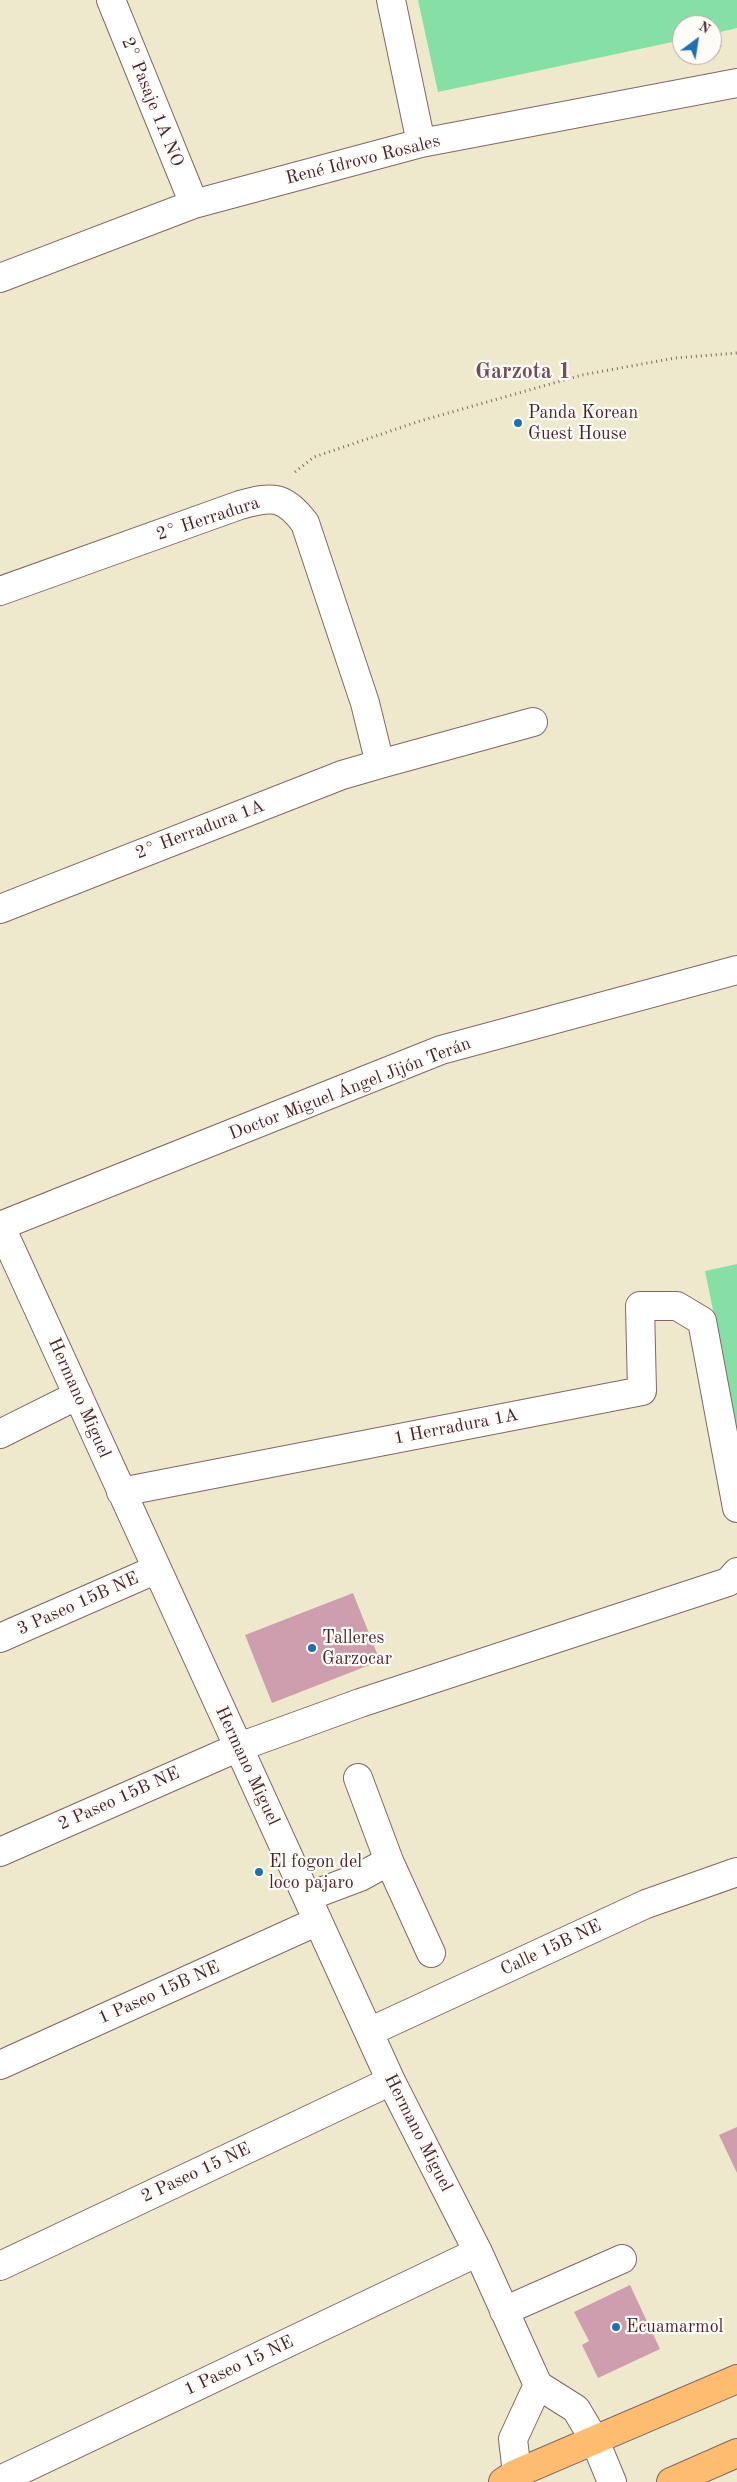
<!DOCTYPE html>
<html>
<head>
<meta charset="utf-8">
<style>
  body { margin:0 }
  #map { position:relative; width:737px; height:2482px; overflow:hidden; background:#eee9cd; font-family:"Old Standard TT",serif }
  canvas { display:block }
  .north { position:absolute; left:672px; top:15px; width:50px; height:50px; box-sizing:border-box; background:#fdfcf7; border:1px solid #b5a4a5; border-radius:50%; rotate:31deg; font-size:14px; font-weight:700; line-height:20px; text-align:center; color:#4a1f2b }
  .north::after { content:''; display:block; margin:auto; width:18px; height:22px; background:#1f6fb2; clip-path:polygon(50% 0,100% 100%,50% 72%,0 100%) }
</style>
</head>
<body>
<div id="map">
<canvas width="737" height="2482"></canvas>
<div class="north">N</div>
</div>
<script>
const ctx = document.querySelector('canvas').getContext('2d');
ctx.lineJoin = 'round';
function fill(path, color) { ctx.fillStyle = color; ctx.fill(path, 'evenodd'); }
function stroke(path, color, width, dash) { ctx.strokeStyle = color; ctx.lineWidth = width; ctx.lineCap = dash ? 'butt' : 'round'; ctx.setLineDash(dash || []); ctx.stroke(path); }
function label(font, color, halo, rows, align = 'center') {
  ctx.font = font + ' "Old Standard TT",serif'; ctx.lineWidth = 4.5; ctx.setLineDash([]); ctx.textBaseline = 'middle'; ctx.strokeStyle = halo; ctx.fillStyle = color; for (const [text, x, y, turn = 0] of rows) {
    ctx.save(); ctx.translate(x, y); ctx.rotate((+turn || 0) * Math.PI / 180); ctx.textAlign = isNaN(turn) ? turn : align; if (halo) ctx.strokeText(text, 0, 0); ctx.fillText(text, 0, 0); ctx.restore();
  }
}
fill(new Path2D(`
  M418,0H737V28L712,34V25H682V40L438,92Z
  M737,1264V1427L705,1271Z`), '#86e0a6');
fill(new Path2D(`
  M353,1593L380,1661L272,1703L245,1635Z
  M737,2127V2173L719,2135Z
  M630,2285L660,2349L598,2378L582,2345L589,2341L574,2312Z`), '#cf9eae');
const minor = new Path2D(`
  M111,0L194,204
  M391,0L421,143
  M0,278L194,204L421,143L737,83
  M0,591L240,505C272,496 284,495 305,523L365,703L380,764L342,775L0,909
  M380,764L533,722
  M0,1225L391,2081L478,2252L538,2385
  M0,1226L441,1050L737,970
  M0,1434L78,1395
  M121,1492L642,1391L640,1306H677L702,1321L737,1508
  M0,1638L157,1569
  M0,1852L239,1747L360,1703L728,1582L737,1572
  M389,1861L431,1953
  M307,1897L360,1877L389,1861L358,1778
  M369,2032L646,1904L737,1872
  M0,2065L318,1921
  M0,2266L391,2081
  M504,2311L622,2259
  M0,2480L478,2252
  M518,2482L513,2439L538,2385L576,2409L595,2441L612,2482`);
const major = new Path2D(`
  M503,2482L515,2474L737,2379
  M671,2482L737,2453`);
stroke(minor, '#836664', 30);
stroke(major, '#836664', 30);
stroke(new Path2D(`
  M295,472L314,457L420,421L582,375L675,358L737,353`), '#836664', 3, [1, 4]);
stroke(minor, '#fff', 28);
stroke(major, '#fdbc70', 28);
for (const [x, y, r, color] of [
  [518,423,5,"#1f6fb2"],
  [312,1648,5,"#1f6fb2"],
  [259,1872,5,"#1f6fb2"],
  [616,2327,5,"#1f6fb2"]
]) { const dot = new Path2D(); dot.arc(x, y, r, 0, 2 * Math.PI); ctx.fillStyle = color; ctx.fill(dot); stroke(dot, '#fdfcf7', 2); }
label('18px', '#4a1f2b', '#fdfcf7', [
  ["2° Pasaje 1A NO",152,102,68],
  ["René Idrovo Rosales",363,160,-14],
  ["2° Herradura",208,519,-18],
  ["2° Herradura 1A",200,830,-21],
  ["Doctor Miguel Ángel Jijón Terán",350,1089,-21],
  ["Hermano Miguel",79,1398,66],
  ["1 Herradura 1A",456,1427,-11],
  ["3 Paseo 15B NE",78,1604,-24],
  ["Hermano Miguel",247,1766,65],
  ["2 Paseo 15B NE",119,1799,-24],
  ["Calle 15B NE",551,1948,-25],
  ["1 Paseo 15B NE",159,1993,-24],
  ["Hermano Miguel",418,2133,63],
  ["2 Paseo 15 NE",196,2173,-25],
  ["1 Paseo 15 NE",239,2366,-25]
]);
label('18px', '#4a1f2b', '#fdfcf7', [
  ["Panda Korean",528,413],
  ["Guest House",528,434],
  ["Talleres",322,1638],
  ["Garzocar",322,1659],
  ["El fogon del",269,1862],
  ["loco pajaro",269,1883],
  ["Ecuamarmol",626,2327]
], 'left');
label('bold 22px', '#794b59', '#fdfcf7', [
  ["Garzota 1",523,372]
]);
</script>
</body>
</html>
